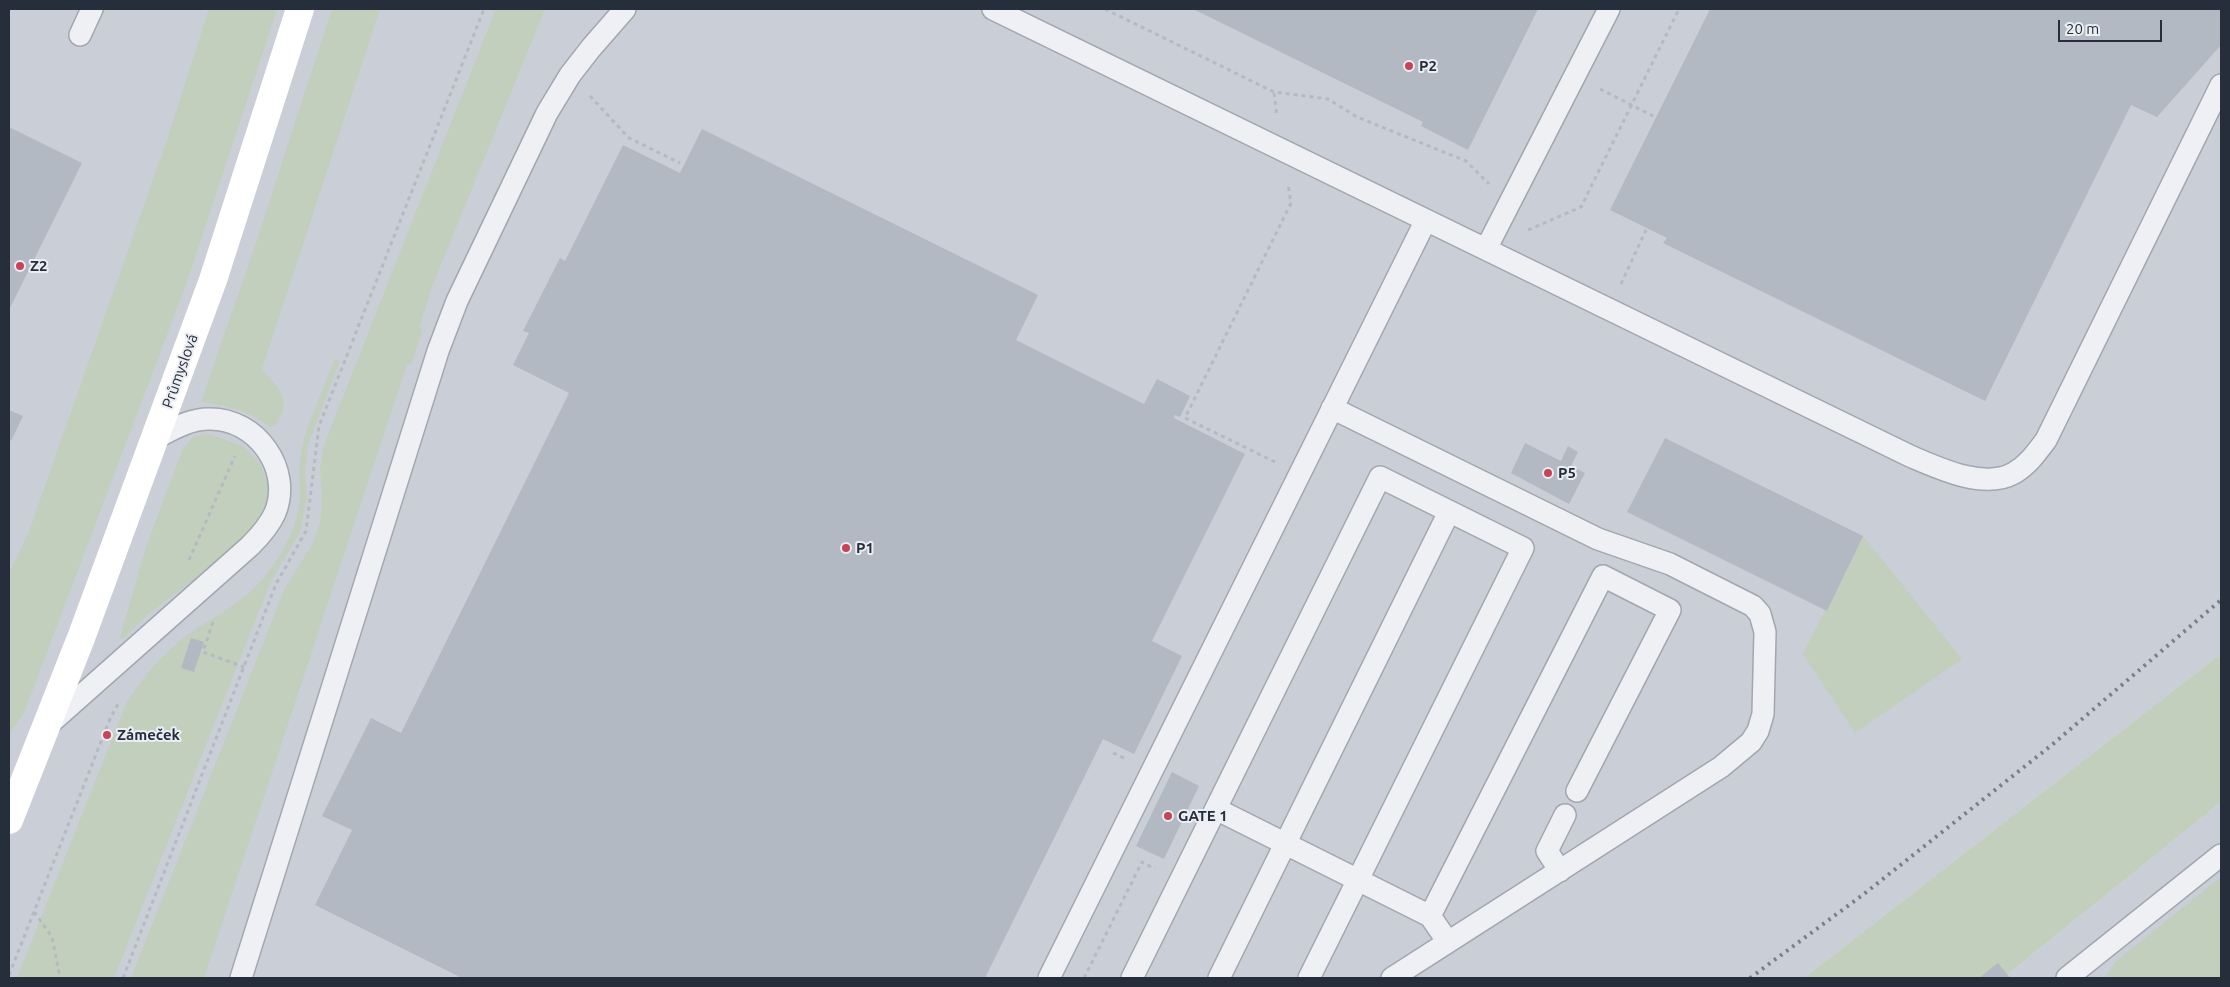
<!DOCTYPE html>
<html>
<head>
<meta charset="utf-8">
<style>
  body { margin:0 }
  #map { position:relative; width:2230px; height:987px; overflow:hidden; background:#dcdfe5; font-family:Ubuntu,sans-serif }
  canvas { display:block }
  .frame { position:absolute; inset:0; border:10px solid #262e3b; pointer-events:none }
  .scale { position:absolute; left:2058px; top:20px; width:104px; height:22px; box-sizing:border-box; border:2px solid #262e3b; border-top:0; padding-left:6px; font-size:15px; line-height:18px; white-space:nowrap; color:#262e3b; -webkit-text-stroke:4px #ebeef3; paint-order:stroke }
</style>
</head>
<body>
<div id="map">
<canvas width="2230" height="987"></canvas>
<div class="frame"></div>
<div class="scale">20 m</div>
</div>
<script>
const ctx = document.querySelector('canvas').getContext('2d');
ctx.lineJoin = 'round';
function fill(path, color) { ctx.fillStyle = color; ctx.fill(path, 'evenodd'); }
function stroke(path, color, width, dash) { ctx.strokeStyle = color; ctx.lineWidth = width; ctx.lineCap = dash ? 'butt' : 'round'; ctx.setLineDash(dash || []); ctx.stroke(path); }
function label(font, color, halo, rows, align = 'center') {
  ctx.font = font + ' Ubuntu,sans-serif'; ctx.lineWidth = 4; ctx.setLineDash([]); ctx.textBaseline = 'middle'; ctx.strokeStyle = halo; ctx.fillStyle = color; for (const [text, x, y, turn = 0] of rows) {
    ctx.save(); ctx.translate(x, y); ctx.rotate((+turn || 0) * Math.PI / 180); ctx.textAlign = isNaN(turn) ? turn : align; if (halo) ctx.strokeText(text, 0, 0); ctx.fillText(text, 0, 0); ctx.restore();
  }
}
fill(new Path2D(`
  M9,9H2221V659L2218,656L1804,978H9Z
  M2221,802V978H2003Z`), '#caced7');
fill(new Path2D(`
  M209,9H277L188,279L24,713L9,734V574L28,534L168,137Z
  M332,9H380L262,369C273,383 291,397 281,415C279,421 276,425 270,427C250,411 226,405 201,402L256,243Z
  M496,9H545L431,289L419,328L423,329L411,365L407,364L204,978H131L285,588L312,545L320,522L322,505L320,468L324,445Z
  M335,359L340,361L308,445L305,472L307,497L300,532L270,583L114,978H17L126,704C141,679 158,659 180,641C209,618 244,604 267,574C284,551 300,523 300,494C300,479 298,467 301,452C308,420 323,390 335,359Z
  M208,434L243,446L259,462L267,481L269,503L250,538L147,615L122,640L120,637L147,544L183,449L193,437Z
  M1863,536L1962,659L1855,733L1803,654Z
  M2218,656L2221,659V802L2003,978H1804Z
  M2221,877V978H2105L2115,962Z`), '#c2cfbd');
fill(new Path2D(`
  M1193,9H1538L1468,150L1421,126L1423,122Z
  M1710,9H2221V45L2157,117L2131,105L1985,401L1663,243L1667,238L1610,210Z
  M9,127L82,163L9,310Z
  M702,129L1038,295L1016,340L1144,404L1157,379L1190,396L1180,417L1175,415L1174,418L1245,454L1152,641L1182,656L1134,754L1103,739L985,978H462L315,905L352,830L322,816L371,718L401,733L569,393L513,365L529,333L523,331L560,258L565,261L623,145L680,173Z
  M9,410L23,416L11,441L9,439Z
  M1665,438L1863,536L1827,611L1627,512Z
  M1525,443L1561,461L1568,446L1578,452L1571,466L1585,473L1569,504L1511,473Z
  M191,638L204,642L194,672L181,668Z
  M1172,772L1199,786L1164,859L1136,846Z
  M1998,963L2010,978H1979Z`), '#b3b9c2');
const service = new Path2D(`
  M993,9L1910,456C1938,468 1984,490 2014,473C2028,465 2037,452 2046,440L2221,85
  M80,35L92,9
  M1486,249L1609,9
  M1332,408L1598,539L1670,564L1753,606L1760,614L1765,632L1763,714L1758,731L1751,742L1721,767L1392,978
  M47,726L250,546C260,536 269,526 275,513C293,469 256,418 209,419C189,419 173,429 156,438
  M1216,809L1430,916
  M1560,871L1547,851L1565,815
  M1448,942L1430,916L1603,576L1670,610L1577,791
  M241,978L438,351L457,301L547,113L570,75L591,48L625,9
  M1049,978L1426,220
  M1132,978L1380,477L1523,548L1309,978
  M1219,978L1449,512
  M2067,978L2221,855`);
stroke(service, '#a2a6af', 24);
stroke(new Path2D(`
  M1105,9L1274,92L1328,99L1357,117L1466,161L1489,184
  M1600,89L1653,116
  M1274,93L1277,116
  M590,96L629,138L680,163
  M1528,230L1581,207L1679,9
  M1621,284L1646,230
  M1275,462L1185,418L1291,203L1288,184
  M189,560L235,456
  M213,622L203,652L244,667
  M1113,753L1126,759
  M34,912L52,937L60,978
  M9,975L110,719L119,702
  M123,978L276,584L306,531L319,426L484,9
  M1084,978L1142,862L1155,869`), '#b6bac0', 3, [4, 4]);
stroke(service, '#eef0f4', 21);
stroke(new Path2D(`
  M9,820L81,638L213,280L300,9`), '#fff', 28);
stroke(new Path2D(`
  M1750,978L1864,894L2053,744L2221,600`), '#767f8e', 4, [2.5, 5]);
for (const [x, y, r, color] of [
  [1409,66,5,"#c74458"],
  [20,266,5,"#c74458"],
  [1548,473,5,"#c74458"],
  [846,548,5,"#c74458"],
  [107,735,5,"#c74458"],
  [1168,816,5,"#c74458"]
]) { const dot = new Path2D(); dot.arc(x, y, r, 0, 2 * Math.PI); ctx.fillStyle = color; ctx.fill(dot); stroke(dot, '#ebeef3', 2); }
label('bold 15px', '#262e3b', '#ebeef3', [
  ["P2",1419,66],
  ["Z2",30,266],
  ["P5",1558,473],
  ["P1",856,548],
  ["Zámeček",117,735],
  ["GATE 1",1178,816]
], 'left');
label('15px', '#262e3b', '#ebeef3', [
  ["Průmyslová",180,371,-70]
]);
</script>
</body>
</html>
